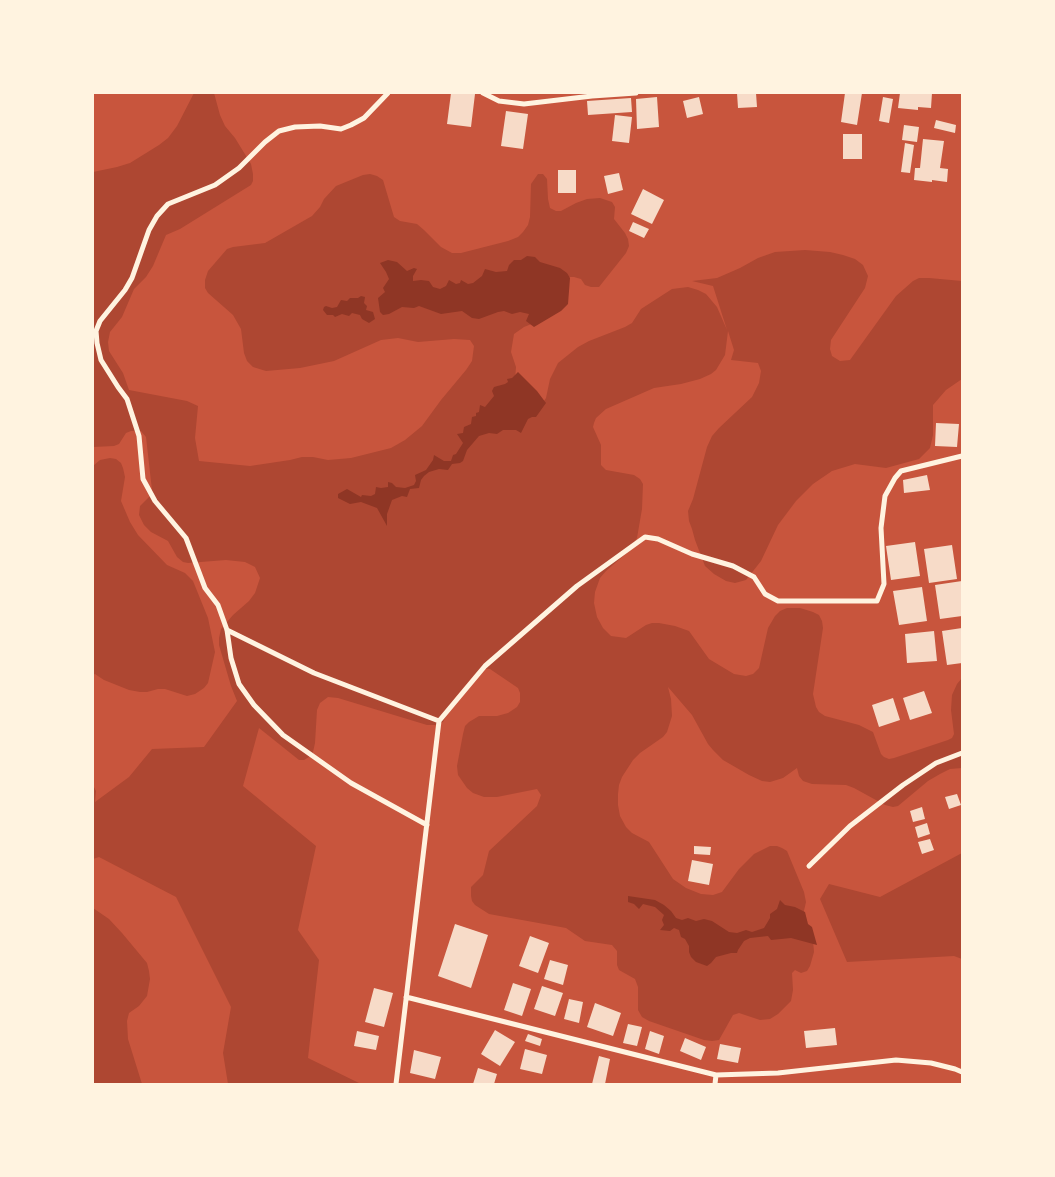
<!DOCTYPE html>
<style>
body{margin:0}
#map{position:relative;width:1055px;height:1177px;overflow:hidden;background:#c8553d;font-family:Roboto,sans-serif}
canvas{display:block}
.frame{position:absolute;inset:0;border:94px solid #fff3e0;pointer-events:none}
</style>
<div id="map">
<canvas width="1055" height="1177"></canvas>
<div class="frame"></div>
</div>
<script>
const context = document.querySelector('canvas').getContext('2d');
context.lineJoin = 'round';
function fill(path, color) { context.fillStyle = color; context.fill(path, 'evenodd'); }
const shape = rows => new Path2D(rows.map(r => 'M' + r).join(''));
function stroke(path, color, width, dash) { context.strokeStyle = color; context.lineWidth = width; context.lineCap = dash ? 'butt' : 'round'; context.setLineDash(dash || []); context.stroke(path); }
fill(shape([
 [194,93,214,93,220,115,225,126,235,138,251,164,253,174,253,181,251,185,180,229,166,235,153,266,146,277,134,289,122,317,110,332,108,342,109,351,123,373,129,390,187,401,198,406,195,438,199,461,250,466,290,460,302,457,313,457,328,460,351,458,391,448,405,440,422,426,441,400,466,370,472,361,474,346,470,340,454,339,418,342,398,338,381,340,334,361,300,368,266,371,253,367,247,361,244,353,241,329,233,315,208,293,205,288,205,280,208,271,227,249,233,247,265,243,312,216,320,207,324,199,336,186,363,175,370,174,377,176,383,180,394,217,400,221,417,224,424,230,441,247,452,253,461,253,508,241,518,237,523,232,528,225,530,217,531,184,538,174,543,174,547,179,548,199,550,208,556,211,561,211,576,203,587,199,600,198,612,202,615,207,614,219,625,233,628,239,629,246,626,253,599,287,591,287,585,285,581,279,574,277,565,277,476,286,385,301,531,309,534,323,524,327,514,334,511,352,516,367,515,381,537,411,546,398,550,379,558,363,578,347,589,341,625,327,632,323,641,309,672,289,688,287,698,290,706,294,717,307,727,330,713,286,692,281,717,278,740,268,758,258,775,252,805,250,830,252,843,255,855,259,863,265,868,276,865,288,831,340,830,349,832,356,840,361,850,360,896,296,913,281,919,278,929,278,962,281,962,379,946,390,933,405,933,435,930,448,919,459,886,468,855,464,832,471,813,484,796,501,778,525,761,561,746,580,735,583,726,581,714,574,705,566,695,540,692,529,689,521,688,511,693,499,707,447,712,436,719,428,752,397,759,383,761,371,758,363,731,360,734,350,728,331,725,355,716,370,711,374,700,379,681,384,654,388,606,409,596,418,594,423,593,427,601,445,601,465,606,470,634,475,640,479,643,484,642,509,637,538,629,551,606,571,600,578,595,592,594,603,597,617,603,628,611,636,626,638,646,625,652,623,659,623,675,626,689,631,709,659,734,674,746,676,753,674,759,668,768,628,775,616,780,611,787,608,800,608,813,612,819,615,822,621,823,628,813,694,816,707,819,712,825,716,859,725,873,732,881,754,884,757,889,759,894,758,948,740,952,738,954,734,951,710,952,695,957,684,962,678,962,768,950,769,940,774,928,781,898,806,893,807,885,805,854,788,846,785,812,784,803,781,799,776,797,768,783,778,770,782,762,781,749,775,723,760,713,750,708,744,692,715,668,687,671,699,672,716,667,732,663,737,640,753,633,760,622,777,619,785,618,794,618,805,620,816,626,827,632,833,649,842,673,879,686,888,701,894,713,895,722,892,739,869,754,854,770,846,777,846,782,848,787,851,804,892,806,902,803,915,750,934,734,936,669,923,736,941,769,929,813,940,814,952,810,966,807,971,801,973,795,970,792,973,793,990,791,1001,778,1014,770,1019,760,1020,739,1013,733,1015,719,1040,712,1041,704,1040,649,1021,642,1017,638,1010,638,987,635,979,619,970,617,965,617,951,612,945,585,941,566,928,489,914,475,905,472,901,471,896,471,887,483,875,489,851,537,806,541,795,537,789,497,797,484,797,473,793,467,788,458,775,457,766,463,734,465,726,469,722,479,716,497,716,508,713,517,707,520,702,520,693,518,688,490,669,482,668,474,675,455,698,443,722,435,725,427,725,338,698,328,697,320,703,317,710,315,743,313,752,309,757,304,760,299,760,259,728,243,786,316,846,298,930,319,960,308,1058,361,1084,228,1084,223,1053,231,1007,176,897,99,857,93,859,93,785,96,791,95,802,129,777,152,749,204,747,237,701,231,686,219,645,219,638,221,629,233,615,249,601,255,593,260,578,255,567,245,562,226,560,188,563,183,562,177,557,168,541,151,532,144,525,139,515,140,506,150,496,152,490,146,437,141,431,131,431,126,433,119,444,114,446,93,447,93,172,117,167,130,163,159,145,168,138,177,126],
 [110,458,116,459,121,463,123,468,125,477,121,501,130,522,138,535,167,565,185,573,193,581,208,618,215,652,208,683,204,688,195,694,187,696,165,689,158,689,147,692,140,692,129,690,104,680,95,674,93,675,93,466,100,460],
 [962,853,962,959,954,956,847,962,820,899,829,884,880,897],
 [93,908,109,919,122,933,147,963,149,971,150,979,147,996,139,1006,129,1013,127,1021,128,1039,142,1084,93,1084]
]), '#ae4732');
fill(shape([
 [527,256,535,257,540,262,560,268,567,273,570,278,568,304,561,311,534,327,526,321,529,314,520,312,512,314,504,311,498,312,479,319,472,318,462,311,441,314,419,306,414,308,402,307,389,314,383,315,380,312,378,298,385,292,383,288,389,279,386,272,380,263,388,260,397,262,407,271,414,268,417,269,413,276,413,281,421,280,429,281,433,287,440,289,446,286,449,280,456,284,460,283,461,280,468,284,473,283,482,276,485,269,496,272,507,271,509,265,514,260,521,260],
 [361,296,365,297,364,303,367,306,366,310,373,312,375,319,369,323,362,319,360,315,352,313,349,316,342,314,335,317,333,315,327,315,323,310,324,307,326,306,332,308,337,307,341,300,347,301,350,298,358,298],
 [518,372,537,391,546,403,536,417,532,417,528,419,521,433,516,430,503,430,497,434,489,433,479,436,467,450,463,461,460,463,452,464,448,470,439,469,429,472,424,476,421,480,419,488,410,489,407,497,402,496,392,500,387,514,387,526,377,508,361,502,350,504,338,498,338,494,347,489,361,497,362,495,371,496,375,494,376,487,381,488,388,487,388,482,392,483,396,487,405,488,414,485,416,481,415,475,426,470,433,460,434,455,444,461,451,461,453,455,456,454,463,443,457,434,463,433,464,427,471,424,472,417,476,416,476,413,479,412,480,405,485,407,494,396,492,391,494,387,505,384,508,382,507,379,512,378],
 [628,896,655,900,664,905,671,911,676,918,682,920,688,918,696,921,704,919,712,921,729,932,737,933,746,930,752,932,764,928,770,918,770,914,777,909,780,900,785,905,795,907,805,912,808,924,812,927,817,945,791,938,771,940,768,936,750,938,744,941,738,950,737,953,731,953,716,957,711,963,707,966,696,962,691,957,689,952,689,946,685,939,681,937,679,930,674,928,670,931,660,930,664,925,662,920,664,915,655,907,643,904,639,909,634,904,628,902]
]), '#8f3625');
fill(shape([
 [451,93,475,94,471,127,447,124],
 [737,93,756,93,757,107,738,108],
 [845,93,862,93,857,125,841,122],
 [900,93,932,93,931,108,918,107,918,110,898,108],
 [657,97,659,127,637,129,636,99],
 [699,97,703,114,687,118,683,101],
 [883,97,893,99,889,123,879,121],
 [631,98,632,112,588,115,587,101],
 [506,111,528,114,523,149,501,146],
 [615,115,632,117,629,143,612,141],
 [936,120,956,125,955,133,934,128],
 [904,125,919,127,917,142,902,140],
 [843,134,862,134,862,159,843,159],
 [923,139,944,141,940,168,948,169,947,182,932,180,932,182,914,180,915,168,920,168],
 [905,143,914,145,910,173,901,172],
 [558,170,576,170,576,193,558,193],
 [619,173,623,190,608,194,604,176],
 [643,189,664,200,652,224,631,214],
 [633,222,649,229,644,238,629,231],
 [936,423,959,424,957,447,935,446],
 [927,475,930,490,904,493,903,480],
 [915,542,920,576,891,580,886,546],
 [952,545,957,579,929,583,924,549],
 [962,581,962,616,940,619,935,585],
 [922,587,927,621,899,625,893,591],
 [962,628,962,663,947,665,942,631],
 [934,631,937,661,907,663,905,634],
 [924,691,932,713,910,720,903,698],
 [893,698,900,720,879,727,872,705],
 [957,794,961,805,949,809,945,797],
 [922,807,925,819,913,822,910,811],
 [927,823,930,834,918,838,915,827],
 [930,839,934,850,922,854,918,842],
 [694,846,711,847,710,855,694,854],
 [692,860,713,864,709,885,688,881],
 [455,924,488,935,471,988,438,976],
 [530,936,549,943,538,973,519,966],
 [550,960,568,965,563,985,544,979],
 [513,983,531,989,522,1016,504,1010],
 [542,986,563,993,555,1016,534,1009],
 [374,988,393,993,384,1027,365,1022],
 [569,999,583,1002,579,1023,564,1019],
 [595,1003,621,1013,613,1036,587,1027],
 [628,1024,642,1027,637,1046,623,1043],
 [835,1028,837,1045,806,1048,804,1031],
 [495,1030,515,1042,500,1066,481,1054],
 [357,1031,379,1036,376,1050,354,1046],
 [650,1031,664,1036,659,1054,645,1049],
 [528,1034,542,1039,540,1046,525,1041],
 [685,1038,706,1047,701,1060,680,1051],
 [720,1044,741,1048,738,1063,717,1059],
 [525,1049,547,1055,542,1074,520,1069],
 [414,1050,441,1057,435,1079,410,1073],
 [599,1056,610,1059,605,1084,592,1084],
 [478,1068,497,1074,494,1084,473,1084]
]), '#f7dbc8');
stroke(shape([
 [388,93,364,118,351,125,341,129,320,126,295,127,279,131,265,142,239,168,215,185,168,204,157,216,149,230,132,278,125,290,100,321,96,331,97,343,101,360,118,387,127,399,139,436,143,479,155,501,186,538,205,588,218,605,227,630,231,658,239,684,254,705,283,735,351,783,427,825],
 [483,93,499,101,524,104,592,96,636,93],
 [227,630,314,673,439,721],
 [809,866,850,826,903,785,936,763,962,753],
 [406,997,716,1075,778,1073,896,1060,931,1063,955,1069,962,1072],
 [396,1084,439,721,485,666,577,586,645,537,658,539,692,554,733,566,754,577,765,594,778,601,877,601,884,584,881,528,885,496,895,478,901,471,962,456],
 [715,1084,716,1075]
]), '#fff3e0', 5);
</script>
